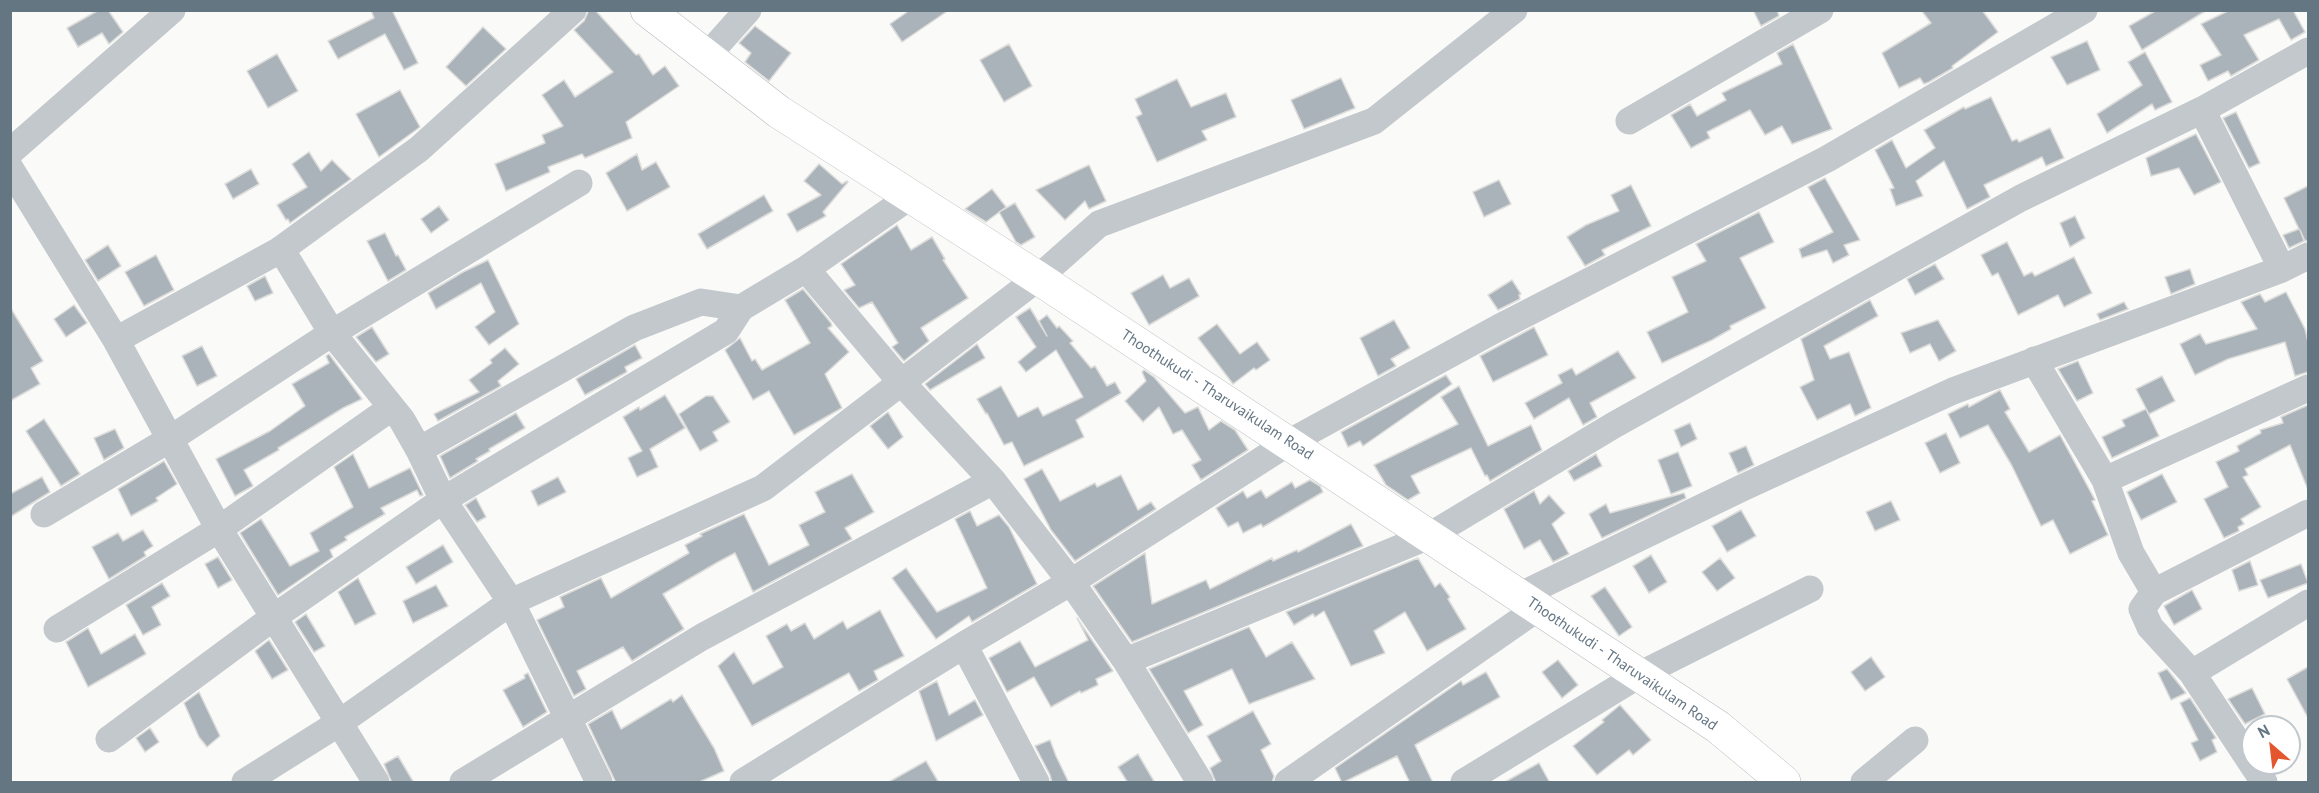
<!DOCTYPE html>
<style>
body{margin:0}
#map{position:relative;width:2319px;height:793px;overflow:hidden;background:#fafaf8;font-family:"PT Sans",sans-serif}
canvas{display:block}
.frame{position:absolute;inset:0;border:12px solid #657683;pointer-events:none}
.north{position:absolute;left:2241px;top:715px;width:60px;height:60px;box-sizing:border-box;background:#fff;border:2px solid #c1c8cd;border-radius:50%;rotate:332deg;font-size:16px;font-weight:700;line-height:24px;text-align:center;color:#657683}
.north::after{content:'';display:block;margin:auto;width:21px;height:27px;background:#e4572e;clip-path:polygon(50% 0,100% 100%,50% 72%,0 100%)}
</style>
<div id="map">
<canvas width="2319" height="793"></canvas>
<div class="frame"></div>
<div class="north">N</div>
</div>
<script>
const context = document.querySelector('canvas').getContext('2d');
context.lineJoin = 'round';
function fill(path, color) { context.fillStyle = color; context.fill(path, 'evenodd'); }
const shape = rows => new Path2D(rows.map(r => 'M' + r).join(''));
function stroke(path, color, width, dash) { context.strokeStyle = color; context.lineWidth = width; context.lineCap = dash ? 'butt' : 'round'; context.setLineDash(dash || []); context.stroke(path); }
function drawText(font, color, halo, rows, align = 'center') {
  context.font = font + ' "PT Sans",sans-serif'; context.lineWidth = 6; context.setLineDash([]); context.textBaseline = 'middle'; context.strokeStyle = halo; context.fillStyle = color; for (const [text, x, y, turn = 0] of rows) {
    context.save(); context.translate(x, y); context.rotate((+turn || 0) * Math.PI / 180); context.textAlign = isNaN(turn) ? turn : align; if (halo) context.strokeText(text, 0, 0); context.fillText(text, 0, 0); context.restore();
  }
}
const building = shape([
 [99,10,108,10,123,32,109,44,102,33,78,47,67,28,99,10],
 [371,10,392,10,418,63,404,70,385,34,338,59,328,41,374,18,371,10],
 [589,10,595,10,636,55,639,54,653,75,665,66,679,86,626,122,632,138,585,158,582,154,548,167,550,172,506,191,495,164,545,143,542,135,563,126,542,95,564,80,575,97,613,72,574,30,584,21,589,10],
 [910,10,949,10,902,42,890,24,910,10],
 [1753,10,1777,10,1779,16,1761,26,1753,10],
 [1921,10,1982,10,1998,32,1952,66,1953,68,1929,82,1924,84,1920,78,1899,88,1882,53,1931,23,1921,10],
 [2157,10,2207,10,2142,50,2129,26,2157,10],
 [2230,10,2297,10,2294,12,2305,32,2291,40,2279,19,2244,35,2259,60,2231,76,2228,71,2208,81,2200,65,2221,55,2201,24,2230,10],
 [755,26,791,53,769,81,745,62,751,53,739,43,755,26],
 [483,27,506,49,466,86,446,67,483,27],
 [2087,41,2100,70,2067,85,2051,57,2087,41],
 [1009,44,1032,86,1004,102,980,60,1009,44],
 [1793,44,1832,129,1792,144,1782,126,1765,135,1750,110,1707,132,1710,138,1691,148,1671,115,1690,104,1697,116,1726,100,1722,93,1782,64,1777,53,1793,44],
 [2145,52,2172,102,2155,110,2152,104,2107,133,2097,114,2142,85,2128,62,2145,52],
 [277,54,298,91,268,108,247,71,277,54],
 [1341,78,1355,108,1304,129,1291,100,1341,78],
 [1177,79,1191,107,1226,93,1236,117,1202,131,1207,140,1157,162,1136,117,1142,114,1135,99,1177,79],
 [400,90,420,127,379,157,356,114,400,90],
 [1991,97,2012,141,2017,139,2019,142,2050,128,2064,158,2046,166,2042,157,1984,185,1990,197,1967,209,1944,161,1916,181,1923,196,1896,206,1890,189,1894,188,1875,150,1892,140,1906,168,1935,148,1924,130,1964,107,1965,109,1991,97],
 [2236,112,2260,163,2249,168,2223,118,2236,112],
 [2196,134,2221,182,2194,195,2179,168,2151,176,2146,158,2196,134],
 [309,152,321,171,332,160,351,179,290,223,288,219,286,220,277,205,307,187,292,164,309,152],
 [637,154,642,170,656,162,670,187,627,211,606,173,637,154],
 [819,164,842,184,847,181,848,182,823,212,826,216,797,232,787,214,821,195,804,181,819,164],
 [1089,165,1106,201,1089,209,1085,201,1065,220,1036,190,1089,165],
 [251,169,259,184,233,199,225,184,251,169],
 [1825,178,1860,240,1844,245,1849,255,1833,263,1827,250,1802,258,1799,249,1833,232,1808,187,1825,178],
 [1499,180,1511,204,1484,217,1473,192,1499,180],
 [1631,185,1651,226,1602,250,1605,255,1585,266,1567,237,1586,225,1619,211,1611,195,1631,185],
 [2308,186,2308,240,2305,241,2300,230,2304,241,2289,248,2283,235,2299,229,2284,198,2308,186],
 [992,189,1006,207,986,222,965,209,992,189],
 [764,195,773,211,707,249,698,234,764,195],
 [1015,203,1035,237,1021,245,1016,242,999,212,1015,203],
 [439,206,449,220,431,233,421,219,439,206],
 [1759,212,1774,242,1740,258,1766,308,1730,326,1731,329,1712,340,1662,363,1647,332,1688,312,1672,277,1706,261,1696,244,1759,212],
 [2075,216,2085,238,2070,247,2060,223,2075,216],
 [897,225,911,250,932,237,945,259,943,260,968,298,921,328,929,341,904,361,892,347,898,343,872,302,859,308,844,290,855,285,841,264,897,225],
 [385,233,396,256,398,255,406,270,388,281,367,241,385,233],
 [2007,242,2024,276,2032,272,2035,276,2074,257,2092,293,2064,307,2058,295,2018,315,1998,273,1992,276,1981,255,2007,242],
 [108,245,121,266,98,281,85,260,108,245],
 [156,255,174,290,144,306,125,272,156,255],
 [488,260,519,324,489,345,475,327,495,312,481,283,436,309,428,293,463,272,488,260],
 [1935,264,1944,279,1915,295,1907,279,1935,264],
 [2190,269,2195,284,2171,294,2165,277,2190,269],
 [1163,275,1170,288,1189,278,1199,296,1149,325,1131,293,1163,275],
 [265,276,273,293,255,301,247,286,265,276],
 [1512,280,1521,294,1519,295,1520,299,1498,310,1488,295,1512,280],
 [803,289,831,323,832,326,828,328,849,352,825,374,842,408,794,435,769,391,753,400,725,350,740,338,752,361,755,359,762,370,810,343,785,300,803,289],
 [2286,292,2305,329,2308,342,2308,372,2295,376,2285,342,2228,359,2195,375,2180,344,2200,334,2206,344,2257,329,2241,302,2260,294,2265,302,2286,292],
 [1870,300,1878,316,1824,346,1830,359,1849,352,1871,408,1855,416,1850,404,1817,420,1800,387,1814,380,1801,339,1870,300],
 [2124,302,2128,309,2100,320,2097,314,2124,302],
 [74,305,87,323,66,337,54,319,74,305],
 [10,307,43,361,31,368,40,384,10,401,10,307],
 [1030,308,1047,336,1039,321,1047,315,1057,328,1059,326,1073,341,1070,343,1091,368,1095,366,1107,386,1115,382,1121,393,1076,420,1084,437,1024,466,1012,442,1004,445,987,413,986,414,977,399,1001,386,1018,417,1038,407,1043,416,1083,397,1056,350,1026,372,1018,362,1036,347,1016,317,1030,308],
 [1394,320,1410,348,1391,359,1396,366,1378,376,1360,338,1394,320],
 [1938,320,1956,351,1939,361,1930,344,1910,353,1901,333,1938,320],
 [1217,324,1240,354,1257,342,1270,360,1256,370,1254,368,1233,384,1198,338,1217,324],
 [372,327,389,354,376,362,356,337,372,327],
 [1534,327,1548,355,1493,382,1480,356,1534,327],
 [977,344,985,358,930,390,925,384,977,344],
 [635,345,642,358,625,367,627,372,585,395,576,379,635,345],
 [202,346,217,376,197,386,182,356,202,346],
 [505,348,519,364,498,381,501,386,438,421,434,414,479,392,469,380,492,363,490,360,505,348],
 [1618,351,1636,378,1590,403,1597,417,1583,425,1569,398,1534,419,1525,403,1562,383,1558,375,1572,368,1576,375,1618,351],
 [329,354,362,399,343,408,278,448,279,450,244,470,253,486,235,496,216,459,270,431,305,406,292,384,329,363,326,356,329,354],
 [2078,361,2093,393,2077,401,2058,369,2078,361],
 [1144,370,1154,377,1185,413,1198,407,1209,430,1221,421,1235,430,1248,450,1201,480,1192,465,1201,460,1182,430,1173,434,1159,407,1143,422,1125,401,1146,381,1142,372,1144,370],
 [1446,375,1452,384,1363,446,1360,441,1348,447,1341,432,1446,375],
 [2162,376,2175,401,2149,414,2136,389,2162,376],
 [1459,386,1488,446,1531,425,1542,450,1490,481,1487,475,1485,476,1471,448,1411,476,1420,493,1408,500,1386,485,1374,465,1458,424,1441,397,1459,386],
 [2000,390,2010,409,2005,412,2029,452,2060,435,2095,500,2092,501,2108,535,2070,554,2053,520,2041,526,2012,466,1988,425,1960,438,1948,414,1968,404,1969,407,2000,390],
 [665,395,685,428,650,449,658,467,637,477,628,458,642,451,623,417,639,407,640,410,665,395],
 [706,396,713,396,730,422,713,432,718,441,700,451,679,414,706,396],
 [2308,405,2308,490,2290,445,2245,469,2248,475,2243,477,2261,507,2241,519,2244,524,2238,527,2239,531,2224,538,2204,499,2228,487,2216,462,2239,451,2237,446,2261,433,2260,430,2283,423,2281,417,2308,405],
 [2146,409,2159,436,2112,458,2102,437,2125,426,2122,420,2146,409],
 [888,412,903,437,888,449,870,426,888,412],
 [516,413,525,428,489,449,490,451,476,459,478,461,450,478,440,456,516,413],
 [44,419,80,474,61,486,26,431,44,419],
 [1690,423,1697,439,1681,447,1674,430,1690,423],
 [115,429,124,448,104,460,94,438,115,429],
 [1946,433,1960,463,1940,473,1925,443,1946,433],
 [1746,446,1754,465,1738,473,1729,453,1746,446],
 [1678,452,1692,486,1671,494,1658,460,1678,452],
 [353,454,369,488,410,468,423,495,420,496,417,490,381,508,385,514,345,537,347,540,330,550,333,557,278,595,240,533,261,519,290,566,319,551,310,533,353,507,334,467,353,454],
 [1596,454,1602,466,1574,481,1568,471,1596,454],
 [164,461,177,484,156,498,158,501,131,516,118,489,164,461],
 [1042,469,1060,501,1095,483,1097,487,1121,475,1138,510,1151,502,1156,509,1075,561,1051,530,1024,479,1042,469],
 [852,474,874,512,845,528,852,539,753,592,735,553,718,562,663,594,684,629,632,661,623,647,577,671,586,689,574,696,537,620,564,607,560,597,601,578,611,598,689,553,685,545,702,536,700,534,744,514,769,565,809,545,799,525,825,512,815,492,852,474],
 [2162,474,2177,502,2141,520,2127,492,2162,474],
 [42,477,50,492,10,517,10,494,42,477],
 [558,477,566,492,538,506,531,491,558,477],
 [1310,480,1320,486,1323,492,1263,527,1261,524,1243,533,1238,522,1228,527,1216,508,1243,491,1247,498,1261,490,1266,498,1292,482,1295,488,1310,480],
 [1534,491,1540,504,1549,495,1565,513,1552,524,1569,554,1553,562,1540,540,1524,549,1504,509,1534,491],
 [1684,493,1686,498,1602,538,1589,514,1606,504,1610,513,1684,493],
 [476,498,486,517,477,522,465,505,476,498],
 [1891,501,1900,520,1875,531,1866,512,1891,501],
 [1741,510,1756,536,1727,552,1712,526,1741,510],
 [970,511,977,526,999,515,1009,527,1037,584,972,622,969,616,936,639,892,578,906,568,937,612,987,588,955,519,970,511],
 [1351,524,1363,546,1132,642,1093,586,1145,553,1152,604,1206,580,1210,589,1272,558,1273,561,1297,550,1298,552,1351,524],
 [143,530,153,546,144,552,146,556,109,579,92,547,118,533,123,541,143,530],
 [443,545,453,562,416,584,406,567,443,545],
 [1651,555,1667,582,1649,593,1633,566,1651,555],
 [218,557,232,580,218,588,205,564,218,557],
 [1418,558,1435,587,1440,583,1450,597,1448,599,1466,629,1427,651,1405,612,1374,631,1385,653,1351,666,1324,611,1315,617,1313,614,1294,625,1286,612,1418,558],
 [1720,558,1735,578,1717,591,1702,572,1720,558],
 [2250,561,2258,585,2239,591,2232,570,2250,561],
 [2301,564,2308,583,2268,598,2260,580,2301,564],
 [358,578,376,614,355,625,338,592,358,578],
 [162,583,170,596,152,607,161,625,143,635,126,605,162,583],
 [436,585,448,606,413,623,403,601,436,585],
 [1605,587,1632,627,1619,636,1591,596,1605,587],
 [2192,590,2202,609,2174,625,2164,606,2192,590],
 [880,610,904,656,874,671,878,680,859,691,849,673,752,726,718,666,734,652,753,684,783,667,766,636,787,624,791,631,805,623,814,639,843,621,847,629,880,610],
 [306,614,325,646,314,652,295,622,306,614],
 [1077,618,1113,671,1096,679,1098,685,1081,693,1080,691,1051,707,1034,677,1007,692,989,658,1020,641,1035,667,1088,640,1077,618],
 [1249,627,1266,657,1292,642,1315,679,1249,704,1232,669,1184,691,1203,725,1188,733,1149,669,1249,627],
 [88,628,101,654,135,634,146,654,88,687,66,642,88,628],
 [269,640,288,670,272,679,255,651,269,640],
 [1871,657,1885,677,1865,691,1851,672,1871,657],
 [1558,660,1578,685,1562,698,1542,672,1558,660],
 [2308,667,2308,718,2287,679,2308,667],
 [2167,669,2186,693,2171,700,2158,673,2167,669],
 [1486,672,1500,697,1415,745,1433,783,1410,783,1397,756,1342,783,1335,768,1461,681,1463,685,1486,672],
 [528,673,547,712,523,727,503,690,525,678,524,675,528,673],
 [937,681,949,715,975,700,983,715,936,741,919,691,937,681],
 [2252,688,2265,714,2245,724,2228,699,2252,688],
 [199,692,220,736,207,747,199,737,184,703,199,692],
 [682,695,714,748,724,771,697,783,616,783,588,724,612,710,621,729,671,699,673,702,682,695],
 [2190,698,2216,738,2212,740,2217,752,2200,761,2191,743,2198,740,2180,703,2190,698],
 [1620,705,1651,740,1633,755,1629,750,1597,775,1573,746,1604,722,1602,720,1620,705],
 [1253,711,1271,744,1261,750,1274,776,1272,783,1216,783,1210,768,1221,761,1207,736,1253,711],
 [150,728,159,742,145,752,136,738,150,728],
 [1050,740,1056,756,1069,783,1052,783,1050,775,1035,746,1050,740],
 [1138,754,1155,783,1128,783,1118,767,1138,754],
 [398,756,414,783,392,783,384,764,398,756],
 [926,761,939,783,887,783,926,761],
 [1539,763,1550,783,1503,783,1539,763]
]);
fill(building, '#aab3b9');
stroke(building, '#dcdcda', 1.5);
const major = shape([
 [647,10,779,112,1038,278,1718,727,1784,782]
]);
stroke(major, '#b5babe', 34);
stroke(shape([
 [707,56,748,10],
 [1629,121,1820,10],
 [10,152,172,10],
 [10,168,116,340,219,529,376,782],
 [281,249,332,333,402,420,419,450,443,500,511,602,599,782],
 [806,269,901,382,993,481,1071,582,1126,661,1429,536,1614,425,2021,198,2202,110],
 [2282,269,2202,110,2308,51],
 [741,308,806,269,911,196],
 [116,340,280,250,419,149,573,10],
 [2034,360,2105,480,2131,553,2154,592],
 [2105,480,2308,388],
 [44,514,170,439,332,333,579,183],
 [1519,596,1742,488,1953,391,2282,269,2308,256],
 [57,629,219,529,391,408],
 [964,645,1036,782],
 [1126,661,1200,782],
 [2192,673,2150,627,2142,609,2154,592,2308,513],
 [109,739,274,617,443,500,726,331,741,308,701,302,634,328,419,450],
 [245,782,339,723,511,602,763,488,1038,278,1099,224,1374,121,1514,10],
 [463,782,702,637,993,481],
 [743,782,964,645,1071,582,1288,443,1498,328,1827,159,2084,10],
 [1288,782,1538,608],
 [1464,782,1639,675,1810,589],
 [1864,782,1915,740],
 [2264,782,2192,673,2308,603]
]), '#c3c8cc', 27);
stroke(major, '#fff', 33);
drawText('15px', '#657683', '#fff', [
 ["Thoothukudi - Tharuvaikulam Road",1217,395,33],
 ["Thoothukudi - Tharuvaikulam Road",1622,664,34]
]);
</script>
